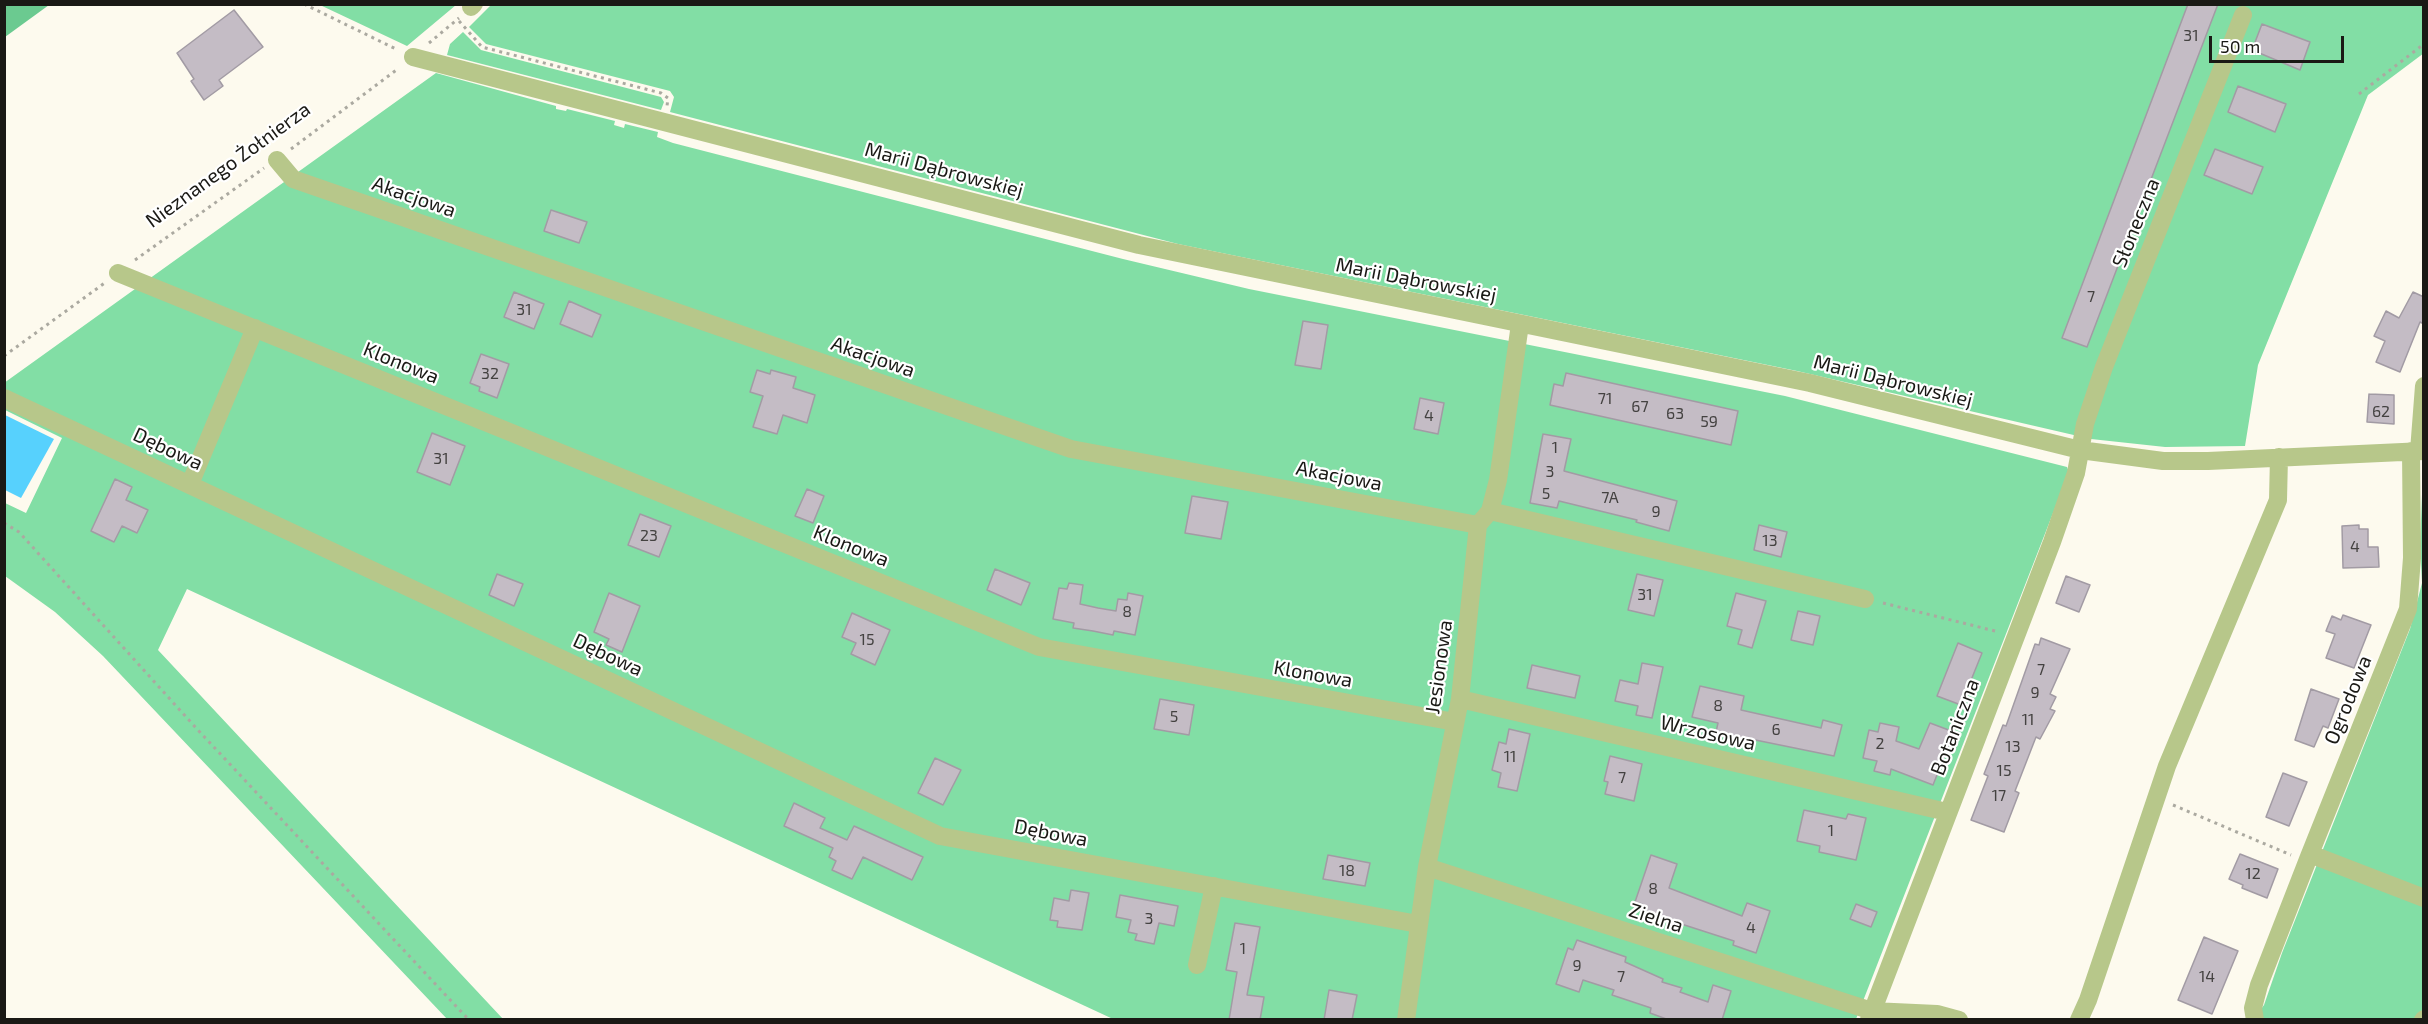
<!DOCTYPE html>
<meta charset="utf-8">
<style>
body{margin:0}
#map{position:relative;width:2428px;height:1024px;overflow:hidden;background:#fdfaee;font-family:"Exo 2",sans-serif}
canvas{display:block}
.frame{position:absolute;inset:0;border:6px solid #1a1915;pointer-events:none}
.scale{position:absolute;left:2209px;top:36px;width:135px;height:27px;box-sizing:border-box;border:3px solid #1a1915;border-top:0;padding-left:8px;font-size:18px;line-height:21px;white-space:nowrap;color:#1a1915;-webkit-text-stroke:4px #fff;paint-order:stroke}
</style>
<div id="map">
<canvas width="2428" height="1024"></canvas>
<div class="frame"></div>
<div class="scale">50 m</div>
</div>
<script>
const context = document.querySelector('canvas').getContext('2d');
context.lineJoin = 'round';
function fill(path, color) { context.fillStyle = color; context.fill(path, 'evenodd'); }
const shape = rows => new Path2D(rows.map(r => 'M' + r).join(''));
function stroke(path, color, width, dash) { context.strokeStyle = color; context.lineWidth = width; context.lineCap = dash ? 'butt' : 'round'; context.setLineDash(dash || []); context.stroke(path); }
function drawText(font, color, halo, rows, align = 'center') {
  context.font = font + ' "Exo 2",sans-serif'; context.lineWidth = 4.5; context.setLineDash([]); context.textBaseline = 'middle'; context.strokeStyle = halo; context.fillStyle = color; for (const [text, x, y, turn = 0] of rows) {
    context.save(); context.translate(x, y); context.rotate((+turn || 0) * Math.PI / 180); context.textAlign = isNaN(turn) ? turn : align; if (halo) context.strokeText(text, 0, 0); context.fillText(text, 0, 0); context.restore();
  }
}
fill(shape([
 [492,4,2423,4,2424,53,2368,95,2258,365,2245,446,2165,447,2091,439,1797,371,1178,244,670,112,674,97,670,91,486,44,469,27],
 [320,5,456,5,407,46],
 [463,32,481,50,661,97,664,102,661,110,447,55,450,44],
 [436,73,556,106,556,109,566,111,567,109,615,121,614,125,624,128,625,124,658,132,657,137,673,143,1123,259,1249,289,1785,396,2067,467,2069,472,1856,1019,1113,1019,187,589,158,650,503,1019,448,1020,103,656,55,612,5,576,5,503,26,513,62,438,5,410,4,383],
 [2423,469,2423,1019,2253,1020,2264,1005,2282,953,2410,629,2422,583,2420,546]
]), '#82dea5');
fill(shape([
 [5,4,49,4,49,5,5,37]
]), '#6bca90');
fill(shape([
 [5,415,54,439,21,498,5,490]
]), '#57d1fd');
const building = shape([
 [2188,4,2218,4,2087,347,2062,338,2188,4],
 [234,10,263,47,219,80,223,86,204,100,191,81,194,79,177,53,234,10],
 [2262,24,2310,42,2300,70,2252,50,2262,24],
 [2238,86,2286,104,2275,132,2228,112,2238,86],
 [2215,149,2263,167,2252,194,2204,175,2215,149],
 [551,210,587,222,579,243,544,231,551,210],
 [514,292,544,304,534,329,504,317,514,292],
 [2413,292,2424,297,2424,324,2420,322,2400,372,2376,362,2385,341,2374,336,2386,311,2399,318,2413,292],
 [569,301,601,315,592,337,560,324,569,301],
 [1303,321,1328,325,1321,369,1295,365,1303,321],
 [481,354,509,364,497,398,479,391,480,387,470,383,481,354],
 [757,370,770,374,771,370,796,377,793,388,815,395,807,423,783,415,777,434,753,427,763,396,750,392,757,370],
 [1566,373,1738,411,1731,445,1550,405,1554,384,1563,386,1566,373],
 [2369,394,2394,395,2394,424,2367,422,2369,394],
 [1420,398,1444,403,1438,434,1414,429,1420,398],
 [432,433,465,446,450,485,417,472,432,433],
 [1543,434,1571,439,1564,471,1677,501,1669,531,1636,522,1637,520,1559,501,1557,508,1530,503,1543,434],
 [115,479,132,487,126,500,148,510,137,533,122,526,114,542,91,531,115,479],
 [807,489,824,496,813,523,795,516,807,489],
 [1192,496,1228,502,1221,539,1185,533,1192,496],
 [640,514,671,526,659,557,628,545,640,514],
 [1759,525,1787,532,1781,557,1754,550,1759,525],
 [2359,525,2359,529,2368,529,2368,547,2378,547,2379,567,2343,568,2342,526,2359,525],
 [995,569,1030,583,1021,605,987,590,995,569],
 [497,574,523,584,514,606,489,595,497,574],
 [1637,574,1663,580,1654,616,1628,610,1637,574],
 [2066,576,2090,585,2079,612,2056,603,2066,576],
 [1069,583,1083,585,1080,604,1098,608,1116,611,1118,599,1127,600,1128,593,1143,596,1135,635,1114,631,1113,635,1093,631,1073,628,1074,623,1053,619,1059,588,1067,589,1069,583],
 [609,593,640,606,622,652,606,645,609,639,594,632,609,593],
 [1736,593,1766,601,1752,648,1738,644,1742,630,1727,626,1736,593],
 [1798,611,1820,616,1813,645,1791,640,1798,611],
 [852,613,890,630,875,665,851,654,856,643,842,637,852,613],
 [2343,615,2371,625,2354,668,2326,658,2335,634,2326,631,2332,616,2341,620,2343,615],
 [2041,638,2070,649,2050,694,2056,697,2050,709,2055,711,2040,739,2036,737,2015,791,2019,793,2004,832,1971,820,1988,776,1984,774,1993,751,2003,725,2006,726,2035,644,2039,645,2041,638],
 [1958,643,1982,653,1961,705,1937,696,1958,643],
 [1642,663,1663,667,1652,718,1636,715,1638,706,1615,701,1620,680,1638,684,1642,663],
 [1532,665,1580,676,1575,698,1527,688,1532,665],
 [1700,686,1744,696,1741,710,1821,728,1823,720,1842,725,1834,756,1716,732,1718,723,1692,717,1700,686],
 [2311,689,2339,699,2328,728,2323,726,2314,747,2295,740,2311,689],
 [1160,699,1194,705,1189,735,1154,729,1160,699],
 [1880,723,1899,727,1896,741,1919,749,1930,723,1954,732,1933,785,1891,769,1890,775,1874,771,1877,761,1863,758,1869,730,1878,732,1880,723],
 [1509,729,1530,734,1517,791,1498,787,1501,773,1492,770,1499,742,1506,744,1509,729],
 [1610,756,1642,764,1634,801,1605,794,1608,782,1604,781,1610,756],
 [935,758,961,770,943,805,918,793,935,758],
 [2283,773,2307,782,2289,826,2266,817,2283,773],
 [794,803,825,818,820,828,847,840,854,826,923,857,912,880,863,857,852,879,832,870,836,861,829,857,833,848,784,826,794,803],
 [1804,810,1846,819,1848,814,1866,818,1856,860,1819,852,1820,846,1797,841,1804,810],
 [2240,854,2278,869,2267,898,2242,888,2243,885,2229,879,2240,854],
 [1328,855,1370,863,1365,886,1323,879,1328,855],
 [1651,855,1677,864,1669,888,1742,916,1747,903,1770,911,1756,953,1733,945,1734,941,1641,911,1642,904,1635,902,1651,855],
 [1071,890,1089,893,1082,930,1057,927,1058,921,1050,920,1054,898,1069,901,1071,890],
 [1120,895,1178,906,1174,926,1159,923,1154,944,1135,940,1137,934,1128,932,1131,920,1116,917,1120,895],
 [1856,904,1877,912,1871,927,1850,919,1856,904],
 [1235,923,1260,927,1247,995,1264,997,1260,1020,1229,1020,1237,972,1226,970,1235,923],
 [2204,937,2238,951,2212,1014,2178,1000,2204,937],
 [1577,940,1626,957,1625,962,1663,979,1662,982,1682,988,1680,992,1708,1002,1713,985,1731,991,1722,1020,1669,1020,1650,1013,1651,1008,1612,995,1614,990,1583,980,1579,992,1556,984,1568,948,1573,950,1577,940],
 [1329,990,1357,995,1352,1020,1324,1020,1329,990]
]);
fill(building, '#c4bcc5');
stroke(building, '#a29ba4', 1.5);
stroke(shape([
 [304,4,398,50],
 [459,21,482,47,661,93,668,98,667,106],
 [429,43,459,18],
 [2359,94,2424,44],
 [291,149,399,68],
 [135,260,264,168],
 [4,356,106,282],
 [4,523,19,532,197,729,469,1020],
 [1883,603,1999,632],
 [2173,805,2291,855]
]), '#aba9a0', 3, [3, 4.5]);
stroke(shape([
 [471,7,474,4],
 [413,57,1139,245,1810,383,2080,450,2163,461,2208,461,2424,451],
 [277,160,293,179,1071,449,1478,525],
 [118,273,1039,647,1455,722],
 [4,398,940,836,1418,924],
 [2419,451,2424,386],
 [190,484,255,328],
 [1490,511,1865,599],
 [1460,699,1947,812],
 [2310,854,2408,609,2412,558,2411,451],
 [1427,867,1872,1011,1937,1014,1959,1020],
 [1197,965,1214,886],
 [1406,1020,1427,867,1460,699,1478,525,1490,511,1498,480,1520,324],
 [1869,1020,2052,542,2076,473,2085,424,2104,367,2243,15],
 [2079,1020,2088,1000,2167,766,2278,500,2279,457],
 [2255,1020,2253,1008,2259,985,2310,854,2424,898],
 [2423,1020,2424,1019]
]), '#b7c78a', 18);
drawText('16px', '#444241', null, [
 ["31",2191,36],
 ["7",2091,297],
 ["31",524,310],
 ["32",490,374],
 ["71",1605,399],
 ["67",1640,407],
 ["62",2381,412],
 ["63",1675,414],
 ["4",1429,416],
 ["59",1709,422],
 ["1",1555,448],
 ["31",441,459],
 ["3",1550,472],
 ["5",1546,494],
 ["7A",1610,498],
 ["9",1656,512],
 ["23",649,536],
 ["13",1770,541],
 ["4",2355,547],
 ["31",1645,595],
 ["8",1127,612],
 ["15",867,640],
 ["7",2041,670],
 ["9",2035,693],
 ["8",1718,706],
 ["5",1174,717],
 ["11",2028,720],
 ["6",1776,730],
 ["2",1880,744],
 ["13",2013,747],
 ["11",1510,757],
 ["15",2004,771],
 ["7",1622,778],
 ["17",1999,796],
 ["1",1831,831],
 ["18",1347,871],
 ["12",2253,874],
 ["8",1653,889],
 ["3",1149,919],
 ["4",1751,928],
 ["1",1243,949],
 ["9",1577,966],
 ["7",1621,977],
 ["14",2207,977]
]);
drawText('20px', '#1a1915', '#fff', [
 ["Nieznanego Żołnierza",228,165,-36],
 ["Marii Dąbrowskiej",944,170,15],
 ["Akacjowa",414,197,19],
 ["Słoneczna",2136,223,-68],
 ["Marii Dąbrowskiej",1416,280,11],
 ["Akacjowa",873,357,19],
 ["Klonowa",401,363,22],
 ["Marii Dąbrowskiej",1893,381,14],
 ["Dębowa",168,449,25],
 ["Akacjowa",1339,476,11],
 ["Klonowa",851,546,22],
 ["Dębowa",608,655,25],
 ["Jesionowa",1439,667,-82],
 ["Klonowa",1313,674,10],
 ["Ogrodowa",2348,700,-68],
 ["Botaniczna",1955,727,-69],
 ["Wrzosowa",1708,733,13],
 ["Dębowa",1051,833,11],
 ["Zielna",1656,918,18]
]);
</script>
